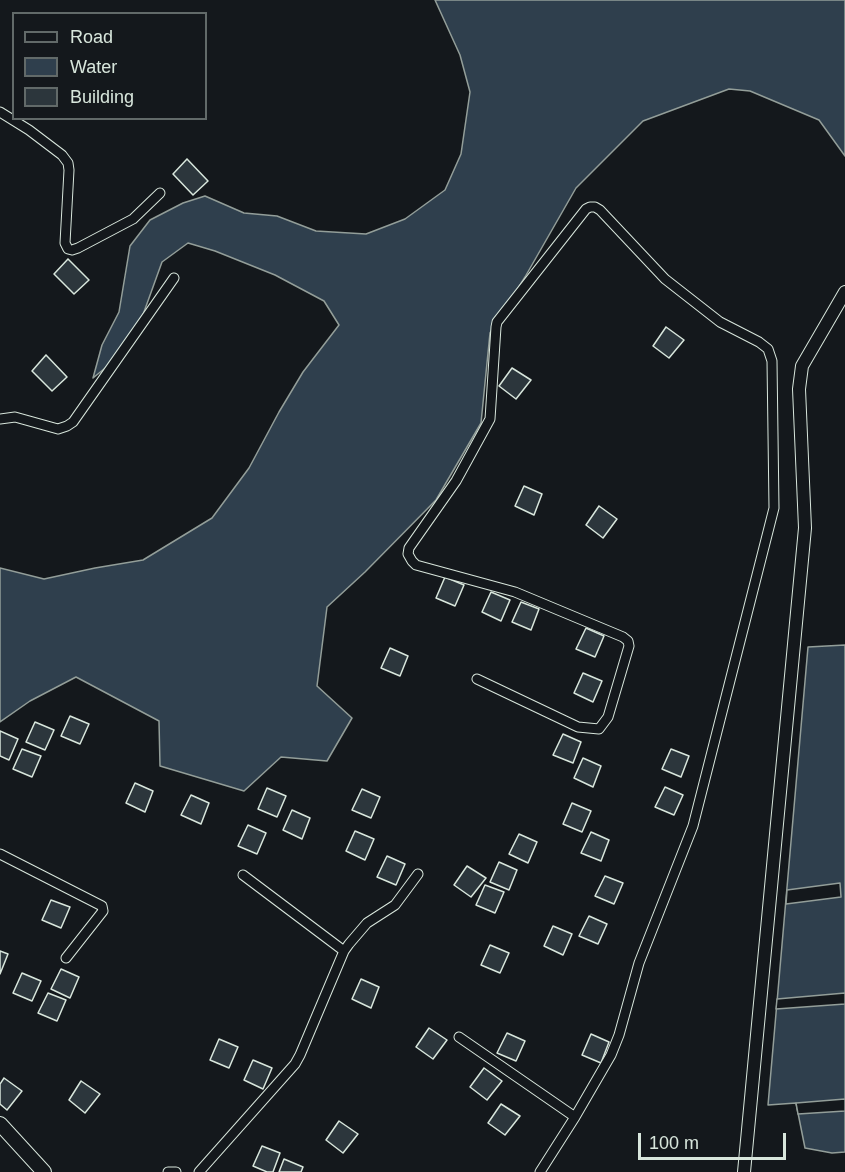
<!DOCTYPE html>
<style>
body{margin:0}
#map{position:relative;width:845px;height:1172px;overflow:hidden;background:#14181c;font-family:Helvetica,sans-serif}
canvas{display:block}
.legend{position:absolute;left:12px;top:12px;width:195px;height:108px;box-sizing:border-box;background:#14181c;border:2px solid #626a69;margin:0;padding:8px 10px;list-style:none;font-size:18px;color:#d8e6dc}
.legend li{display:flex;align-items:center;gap:12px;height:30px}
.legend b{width:30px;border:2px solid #626a69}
.scale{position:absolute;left:638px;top:1133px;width:148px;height:27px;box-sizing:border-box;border:3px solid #d8e6dc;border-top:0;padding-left:8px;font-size:18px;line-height:21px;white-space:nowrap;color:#d8e6dc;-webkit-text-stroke:4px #14181c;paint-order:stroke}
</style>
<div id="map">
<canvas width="845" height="1172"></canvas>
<ul class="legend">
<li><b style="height:8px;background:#14181c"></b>Road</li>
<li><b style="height:16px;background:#2f3f4d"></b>Water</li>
<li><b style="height:16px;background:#2c363c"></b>Building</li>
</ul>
<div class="scale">100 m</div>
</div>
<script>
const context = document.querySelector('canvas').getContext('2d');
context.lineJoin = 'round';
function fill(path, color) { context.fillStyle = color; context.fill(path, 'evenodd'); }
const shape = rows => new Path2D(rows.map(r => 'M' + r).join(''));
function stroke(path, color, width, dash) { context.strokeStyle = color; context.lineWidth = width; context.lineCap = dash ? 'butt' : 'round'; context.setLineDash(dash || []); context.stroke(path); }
const water = shape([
 [435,0,845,0,845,156,819,120,750,91,729,89,643,121,576,188,525,277,490,333,481,423,436,500,365,572,327,607,317,686,352,718,327,761,281,757,244,791,160,766,159,721,76,677,30,701,0,722,0,568,44,579,95,568,143,560,212,518,249,468,279,412,303,372,339,325,324,301,275,275,215,251,188,243,162,262,140,323,115,360,93,378,102,345,119,312,130,246,150,220,183,203,205,196,244,213,277,216,316,231,366,234,405,219,445,190,461,154,470,92,460,55,435,0],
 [845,645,845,1152,832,1153,805,1148,796,1103,768,1105,808,647,845,645]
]);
fill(water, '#2f3f4d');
stroke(water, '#939e99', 1.5);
const pier = shape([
 [840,883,841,897,786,904,787,890,840,883],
 [845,993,845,1004,776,1009,777,999,845,993],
 [845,1099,845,1111,798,1114,796,1103,845,1099]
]);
fill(pier, '#14181c');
stroke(pier, '#939e99', 1.5);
const building = shape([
 [187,159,208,181,193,195,173,174,187,159],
 [68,259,89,280,74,294,54,274,68,259],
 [666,327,684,340,669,358,653,346,666,327],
 [46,355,67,377,52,391,32,371,46,355],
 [512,368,531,380,516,399,499,386,512,368],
 [524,486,542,494,534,515,515,506,524,486],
 [599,506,617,519,603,538,586,525,599,506],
 [445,577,464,585,455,606,436,598,445,577],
 [491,592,510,600,501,621,482,612,491,592],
 [521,602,539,609,531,630,512,622,521,602],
 [586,628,604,636,595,657,576,649,586,628],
 [390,648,408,656,400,676,381,668,390,648],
 [583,673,602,681,593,702,574,693,583,673],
 [70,716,89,724,80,744,61,736,70,716],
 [35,722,54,730,45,750,26,742,35,722],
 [0,731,18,739,9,760,0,756,0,731],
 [563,734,581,742,573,763,553,755,563,734],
 [22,749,41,756,32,777,13,769,22,749],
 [671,749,689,756,681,777,662,769,671,749],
 [583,758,601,766,593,787,574,778,583,758],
 [135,783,153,791,145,812,126,803,135,783],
 [665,787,683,795,674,815,655,807,665,787],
 [267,788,286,796,277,817,258,809,267,788],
 [362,789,380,797,371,818,352,810,362,789],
 [191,795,209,803,201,824,181,815,191,795],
 [572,803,591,811,582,832,563,824,572,803],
 [292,810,310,818,302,839,283,830,292,810],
 [248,825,266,833,257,854,238,846,248,825],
 [355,831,374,839,365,860,346,851,355,831],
 [591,832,609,840,601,861,581,853,591,832],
 [519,834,537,842,528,863,509,854,519,834],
 [387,856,405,864,396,885,377,877,387,856],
 [499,862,517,870,509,890,490,882,499,862],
 [467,866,486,878,471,897,454,885,467,866],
 [605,876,623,883,614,904,595,896,605,876],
 [485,885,504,892,495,913,476,905,485,885],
 [51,900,70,907,61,928,42,920,51,900],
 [589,916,607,924,598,944,579,936,589,916],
 [553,926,572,934,563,955,544,946,553,926],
 [490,945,509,953,500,973,481,965,490,945],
 [0,951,8,954,0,974,0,951],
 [61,969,79,977,70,998,51,989,61,969],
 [22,973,41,981,32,1001,13,993,22,973],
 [361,979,379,987,371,1008,352,999,361,979],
 [48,993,66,1000,57,1021,38,1013,48,993],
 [429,1028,447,1040,433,1059,416,1047,429,1028],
 [507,1033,525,1041,516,1061,497,1053,507,1033],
 [591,1034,609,1042,601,1063,582,1055,591,1034],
 [219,1039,238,1047,229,1068,210,1060,219,1039],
 [253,1060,272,1068,263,1089,244,1080,253,1060],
 [484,1068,502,1081,487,1100,470,1087,484,1068],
 [4,1078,22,1091,7,1110,0,1104,0,1084,4,1078],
 [81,1081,100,1094,85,1113,69,1100,81,1081],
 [501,1104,520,1116,505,1135,488,1123,501,1104],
 [339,1121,358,1134,343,1153,326,1140,339,1121],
 [262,1146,280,1153,273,1172,267,1172,253,1166,262,1146],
 [284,1159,303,1167,301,1172,279,1172,284,1159]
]);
fill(building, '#2c363c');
stroke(building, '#d8e6dc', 1.5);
const street = shape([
 [0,112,29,130,62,155,68,163,69,170,65,243,68,249,72,250,78,248,133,219,160,193],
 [0,419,15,417,58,429,67,426,73,422,174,278],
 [477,679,578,727,599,729,608,717,629,646,628,641,623,637,515,592,416,565,412,561,408,554,409,548,456,481,490,419,496,327,497,322,586,209,590,207,595,207,600,210,665,279,720,322,759,342,768,349,772,361,774,508,693,826,639,963,619,1035,611,1055,575,1117,540,1172],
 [0,854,102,906,103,911,66,958],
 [243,875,344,951],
 [459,1037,575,1117],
 [168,1172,176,1172],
 [199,1172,295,1064,300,1055,344,951,349,944,367,923,395,905,418,874]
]);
const secondary = shape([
 [744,1172,805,528,799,389,802,366,845,292]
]);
const primary = shape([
 [0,1124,44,1172]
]);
stroke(street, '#d8e6dc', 11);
stroke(secondary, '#d8e6dc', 14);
stroke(primary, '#d8e6dc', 16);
stroke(street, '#14181c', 9);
stroke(secondary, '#14181c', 12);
stroke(primary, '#14181c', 14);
</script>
